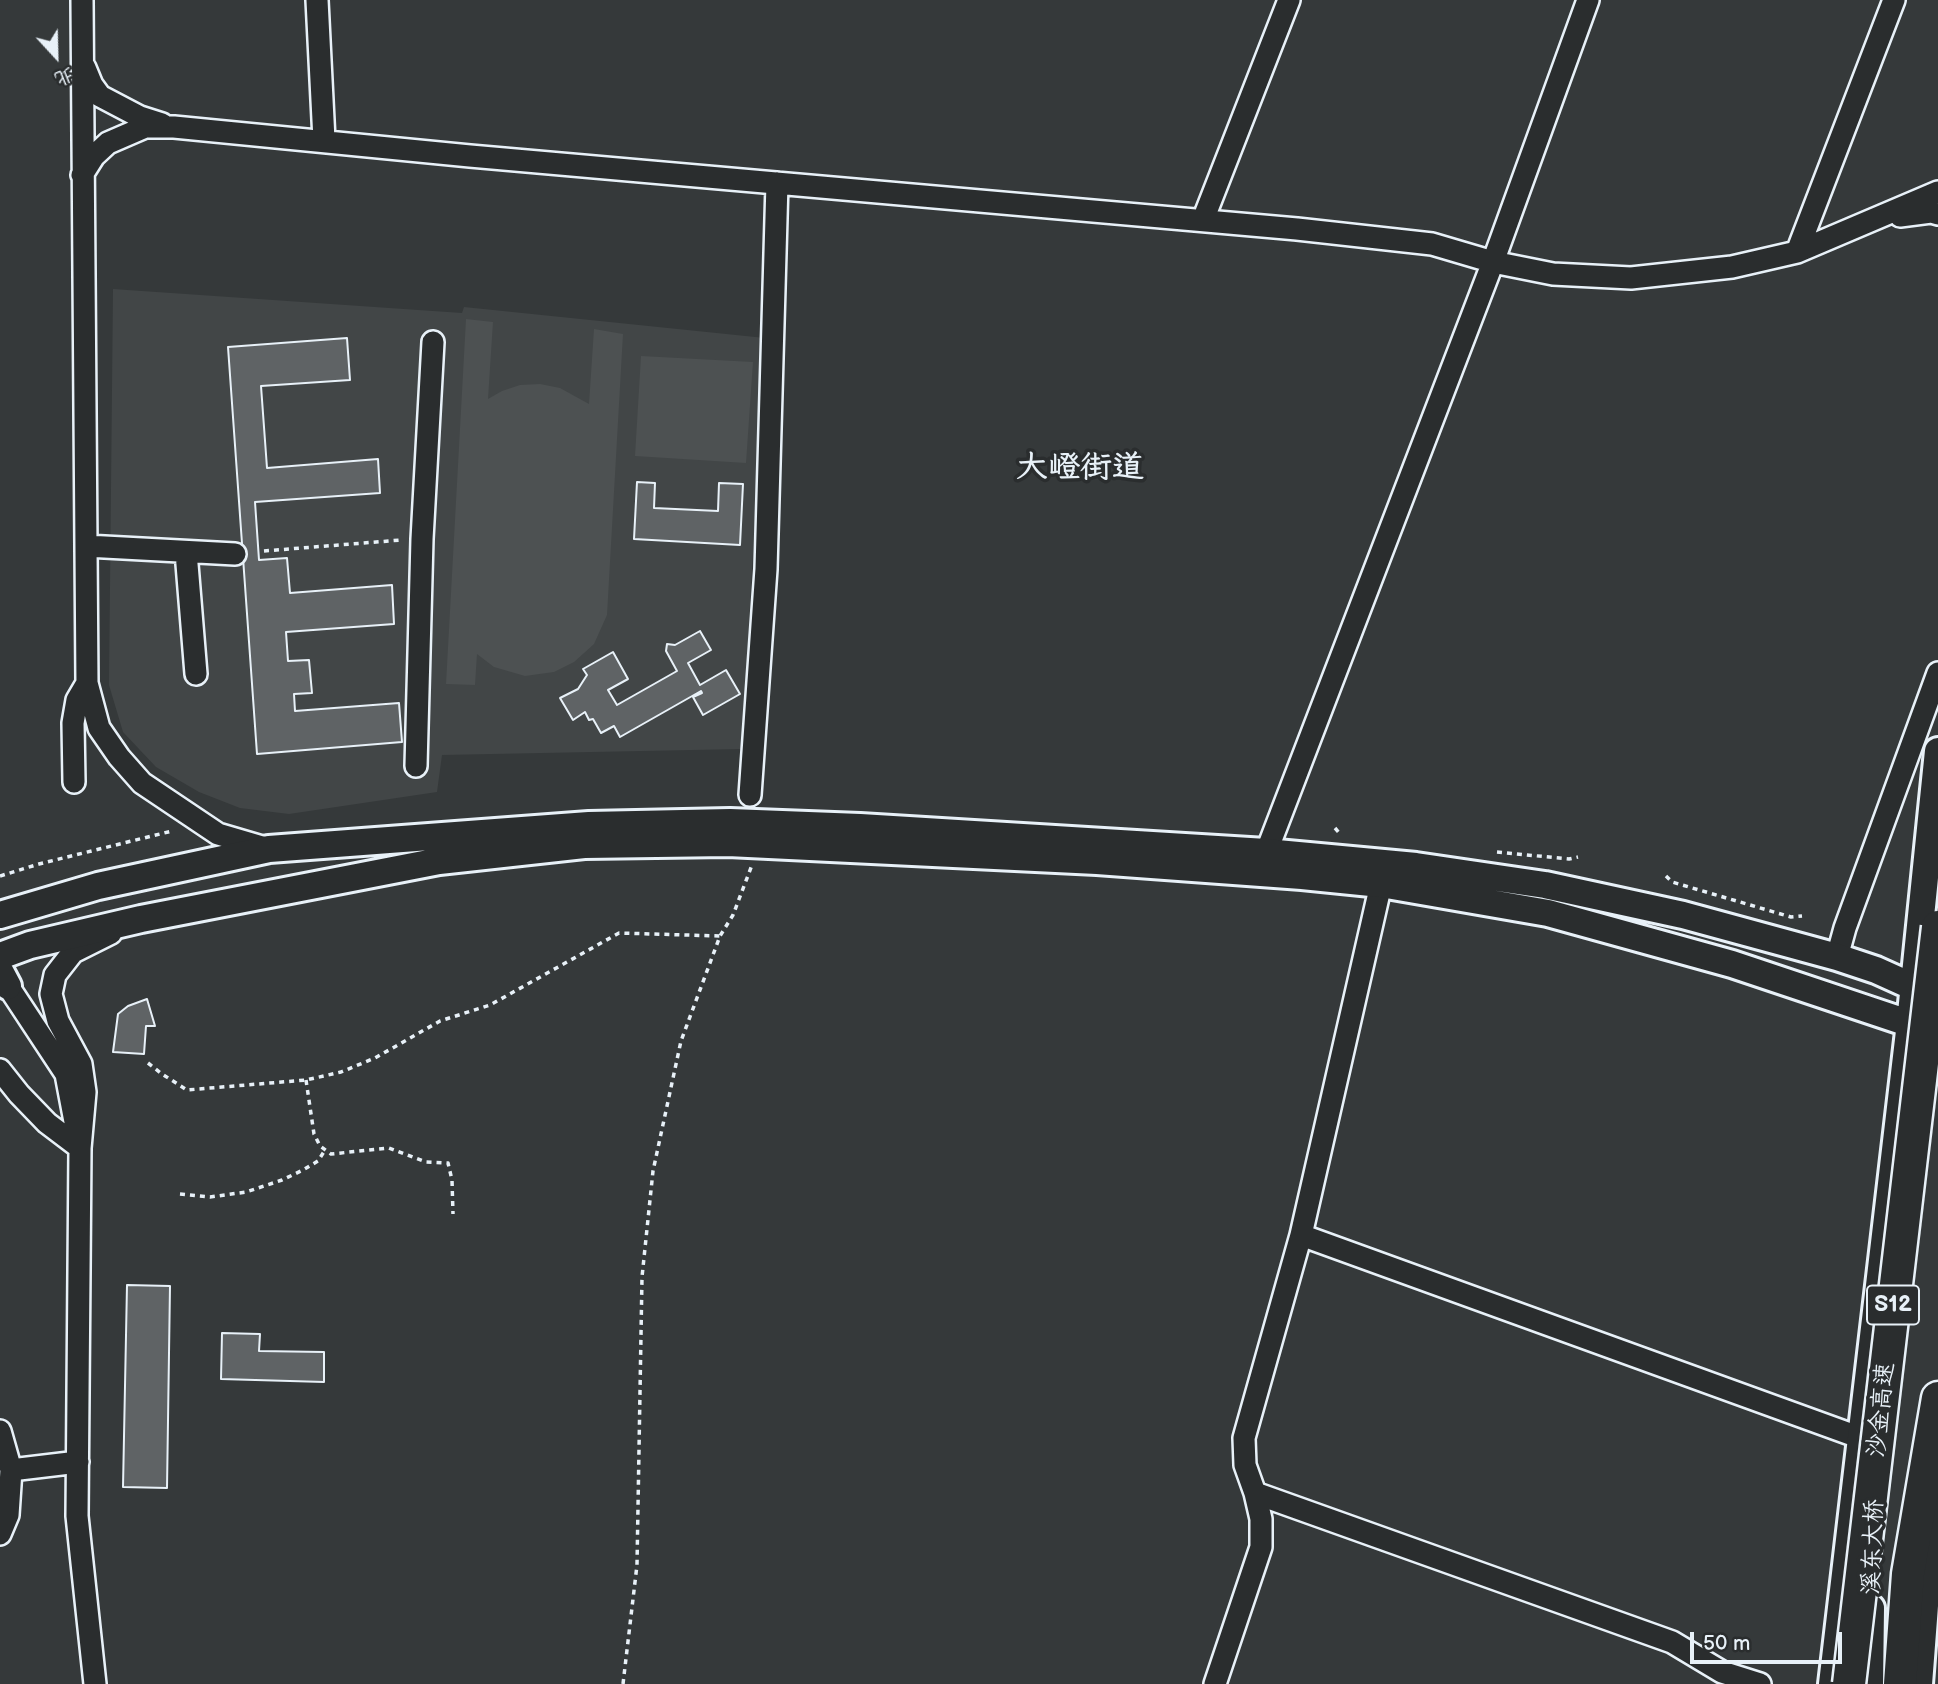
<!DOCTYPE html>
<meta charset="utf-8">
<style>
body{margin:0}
#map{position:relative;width:1938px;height:1684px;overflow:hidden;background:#35393a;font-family:"Balsamiq Sans","LXGW WenKai TC",sans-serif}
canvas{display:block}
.north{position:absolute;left:21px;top:21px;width:70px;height:70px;-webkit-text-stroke:5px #2a2d2e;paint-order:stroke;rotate:158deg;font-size:19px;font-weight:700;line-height:28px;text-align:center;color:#e8f1f8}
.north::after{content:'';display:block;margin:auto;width:24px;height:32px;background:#e8f1f8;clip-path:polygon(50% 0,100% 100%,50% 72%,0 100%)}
.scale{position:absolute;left:1690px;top:1632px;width:152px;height:32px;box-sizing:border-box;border:4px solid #e8f1f8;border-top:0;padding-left:9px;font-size:21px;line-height:24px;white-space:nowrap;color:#e8f1f8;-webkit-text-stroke:5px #2a2d2e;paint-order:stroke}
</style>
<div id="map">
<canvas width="1938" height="1684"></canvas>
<div class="north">北</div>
<div class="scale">50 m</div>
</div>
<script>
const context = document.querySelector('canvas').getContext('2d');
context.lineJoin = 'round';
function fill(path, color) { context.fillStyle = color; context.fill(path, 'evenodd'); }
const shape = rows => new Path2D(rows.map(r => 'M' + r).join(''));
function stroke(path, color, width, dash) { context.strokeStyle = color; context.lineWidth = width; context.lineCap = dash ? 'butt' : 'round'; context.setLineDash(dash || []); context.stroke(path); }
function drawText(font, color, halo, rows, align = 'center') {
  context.font = font + ' "Balsamiq Sans","LXGW WenKai TC",sans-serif'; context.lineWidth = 7; context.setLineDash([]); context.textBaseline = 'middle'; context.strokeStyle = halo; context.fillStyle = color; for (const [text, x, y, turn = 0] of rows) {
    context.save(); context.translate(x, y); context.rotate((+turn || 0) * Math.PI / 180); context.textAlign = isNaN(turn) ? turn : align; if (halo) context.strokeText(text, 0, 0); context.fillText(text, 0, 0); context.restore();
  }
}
fill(shape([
 [113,289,462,313,464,307,765,338,742,749,442,755,437,792,289,814,240,808,199,792,156,767,123,732,109,685]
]), '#424647');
fill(shape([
 [466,319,493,322,488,399,502,391,520,385,540,384,560,388,589,404,594,329,623,334,607,615,594,644,574,662,554,672,525,676,494,667,477,654,475,685,446,684],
 [641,356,753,362,746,463,635,456]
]), '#4d5152');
const building = shape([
 [347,338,350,380,261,386,267,468,378,459,380,493,255,502,259,560,287,558,290,593,392,585,394,624,286,632,288,661,309,660,312,693,294,694,295,711,399,703,402,742,257,754,228,347,347,338],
 [637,482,655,483,654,508,718,511,719,483,743,484,740,545,634,539,637,482],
 [700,631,711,650,688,663,700,685,726,670,740,694,703,715,693,697,702,693,701,691,620,737,614,726,601,733,593,719,589,720,585,712,573,720,560,698,578,689,587,675,583,669,613,652,628,679,608,690,617,705,677,671,666,651,667,644,675,645,700,631],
 [147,999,155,1026,146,1026,144,1054,113,1052,118,1014,128,1006,147,999],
 [127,1285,170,1286,167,1488,123,1487,127,1285],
 [222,1333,260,1334,259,1351,324,1352,324,1382,221,1379,222,1333]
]);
fill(building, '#5f6365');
stroke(building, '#e8f1f8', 2);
const minor = shape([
 [82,0,87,683,99,728,119,757,142,783,218,834,269,849],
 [317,0,324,140],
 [85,68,92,85,100,96,140,117,162,124],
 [82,175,94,156,108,143,145,127,174,127,470,156,1297,229,1432,244,1493,262,1553,274,1631,278,1732,267,1797,252,1938,192],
 [1900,216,1931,212,1938,214],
 [1203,220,1289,0],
 [1797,252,1894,0],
 [86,546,235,554],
 [186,552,196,674],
 [416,766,422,539,433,342],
 [74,782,73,723,77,700,87,683],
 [750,795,766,569,777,183],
 [1261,866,1493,262,1588,0],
 [1381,884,1301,1235,1861,1438],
 [1837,957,1845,928,1938,673],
 [0,1070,19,1094,47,1123,80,1148,66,1074,8,986],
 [0,1431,11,1470,8,1515,0,1534],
 [11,1470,78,1462],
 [1255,1493,1672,1642,1722,1672,1760,1684],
 [95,1684,77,1516,80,1148,85,1092,81,1064,58,1021,51,994,55,975,73,952,111,933],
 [1215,1684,1261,1547,1261,1519,1255,1493,1245,1465,1244,1438,1301,1235]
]);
const major = shape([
 [0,915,98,886,269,849,589,825,730,822,860,827,1266,852,1416,866,1545,885,1683,915,1837,957,1876,970,1938,998],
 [0,956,30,945,141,919,439,861,584,845,728,843,1097,861,1302,876,1381,884,1548,913,1732,964,1938,1033],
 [0,971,8,986],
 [1832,1684,1910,1023,1938,751],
 [1870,1684,1871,1608],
 [1919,1684,1933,1501]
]);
const highway = shape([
 [1900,1684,1908,1574,1938,1398]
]);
stroke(minor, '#e8f1f8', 26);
stroke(major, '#e8f1f8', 32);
stroke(highway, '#e8f1f8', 37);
stroke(shape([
 [264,551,401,540],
 [1335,828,1341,835],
 [1497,852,1569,859,1578,857],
 [0,876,39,864,172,831],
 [1666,876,1672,882,1791,917,1802,916],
 [148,1063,162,1074,187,1090,306,1080,341,1072,375,1058,440,1021,490,1005,619,933,720,936],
 [306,1080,314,1134,320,1146,331,1154,389,1148,426,1162,448,1163,452,1180,453,1214],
 [180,1194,210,1197,246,1192,282,1180,303,1170,318,1161,325,1150],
 [623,1684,637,1565,642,1277,653,1171,681,1041,720,936,733,915,752,865]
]), '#e8f1f8', 3.5, [5, 5]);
stroke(minor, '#2a2d2e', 21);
stroke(major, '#2a2d2e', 26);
stroke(highway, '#2a2d2e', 32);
const highwayBridge = shape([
 [1849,1684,1938,927]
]);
stroke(highwayBridge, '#e8f1f8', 37, []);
stroke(highwayBridge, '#2a2d2e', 32);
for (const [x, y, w] of [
 [1893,1305,52]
]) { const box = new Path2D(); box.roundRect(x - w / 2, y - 19.5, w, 39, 5); context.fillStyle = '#2a2d2e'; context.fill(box); stroke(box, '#e8f1f8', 2); }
drawText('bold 23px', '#e8f1f8', null, [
 ["S12",1893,1305]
]);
drawText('24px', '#e8f1f8', '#2a2d2e', [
 ["沙金高速",1882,1410,-84],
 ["溪东大桥",1874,1547,-88]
]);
drawText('bold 32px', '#e8f1f8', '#2a2d2e', [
 ["大嶝街道",1080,469]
]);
</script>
